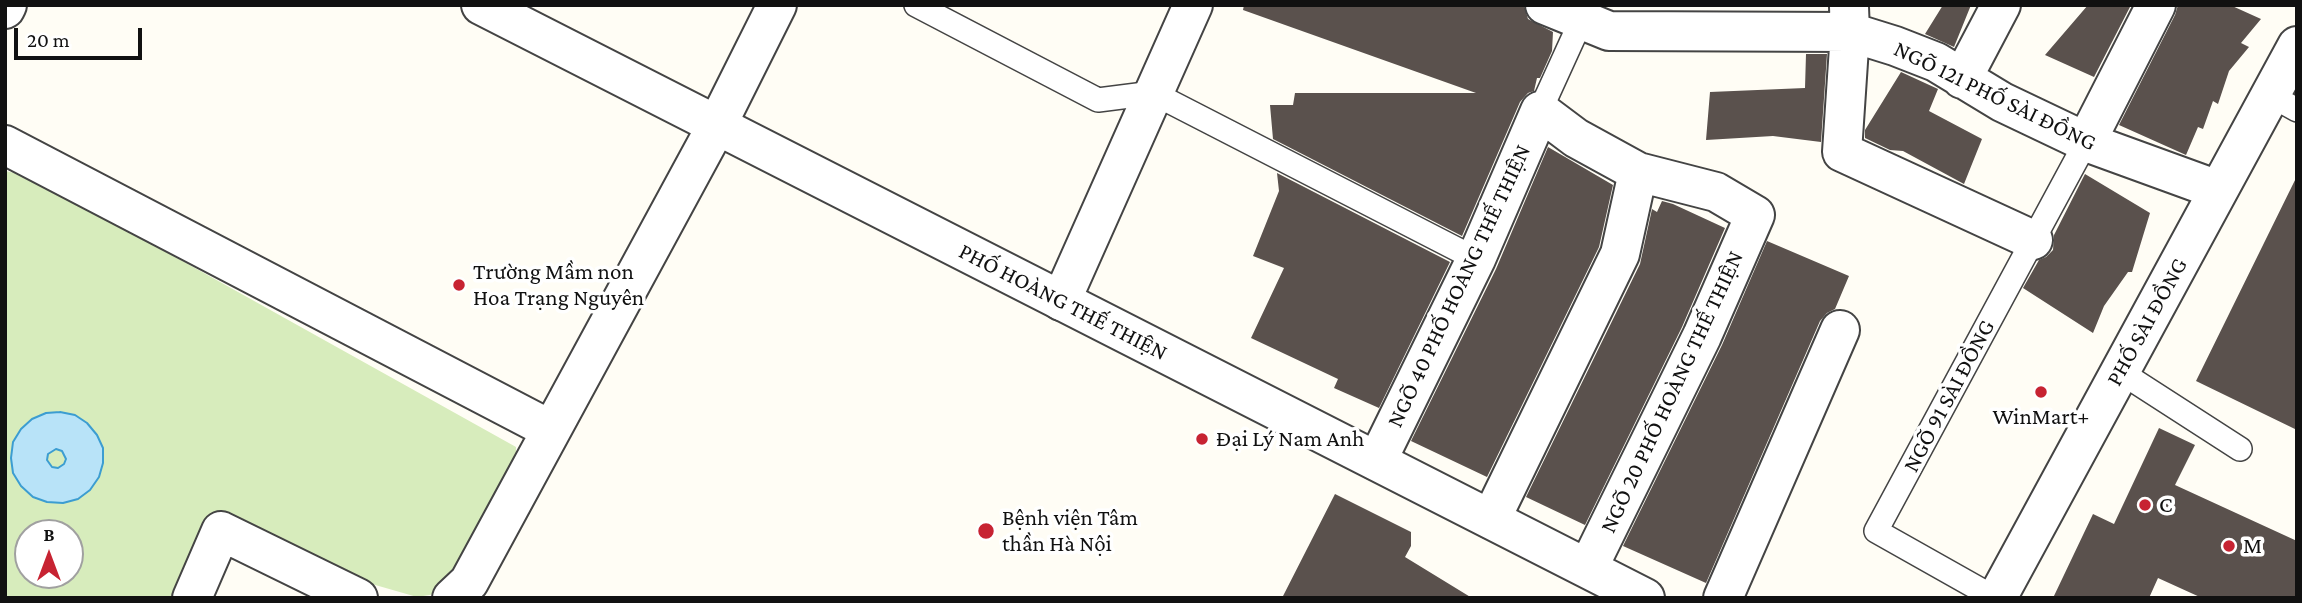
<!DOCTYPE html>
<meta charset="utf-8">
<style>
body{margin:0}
#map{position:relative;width:2302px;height:603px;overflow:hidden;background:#fffdf5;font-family:"Crimson Pro",serif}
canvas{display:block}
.frame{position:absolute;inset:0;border:7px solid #111;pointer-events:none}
.north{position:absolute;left:14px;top:519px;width:70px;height:70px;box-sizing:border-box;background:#fff;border:2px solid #a0a0a0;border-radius:50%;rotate:0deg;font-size:19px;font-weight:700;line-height:28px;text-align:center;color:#111}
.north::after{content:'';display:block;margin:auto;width:24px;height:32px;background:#c72332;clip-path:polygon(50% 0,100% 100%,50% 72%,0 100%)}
.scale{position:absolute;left:14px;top:28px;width:128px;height:32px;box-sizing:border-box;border:4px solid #111;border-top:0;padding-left:9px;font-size:21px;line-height:24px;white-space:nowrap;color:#111;-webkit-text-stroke:5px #fff;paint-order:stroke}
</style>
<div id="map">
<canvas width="2302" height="603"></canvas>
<div class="frame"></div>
<div class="north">B</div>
<div class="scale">20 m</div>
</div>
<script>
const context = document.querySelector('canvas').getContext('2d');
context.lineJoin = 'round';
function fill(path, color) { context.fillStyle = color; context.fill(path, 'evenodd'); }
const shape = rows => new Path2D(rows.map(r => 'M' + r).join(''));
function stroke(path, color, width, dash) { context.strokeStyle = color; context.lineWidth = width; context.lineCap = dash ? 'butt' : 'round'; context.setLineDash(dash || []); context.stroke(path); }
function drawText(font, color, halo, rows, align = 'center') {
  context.font = font + ' "Crimson Pro",serif'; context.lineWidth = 7; context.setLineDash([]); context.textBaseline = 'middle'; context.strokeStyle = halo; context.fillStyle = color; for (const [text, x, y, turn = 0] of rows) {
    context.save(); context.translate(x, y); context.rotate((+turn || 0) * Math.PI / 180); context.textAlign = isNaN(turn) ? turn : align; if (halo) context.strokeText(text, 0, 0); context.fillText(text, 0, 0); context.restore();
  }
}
fill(shape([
 [5,171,30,176,516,447,516,475,448,592,417,597,351,578,239,519,187,598,5,598],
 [28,533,70,533,70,575,28,575]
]), '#d7ecbc');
const water = shape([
 [60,412,75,415,87,423,97,435,103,448,103,463,99,477,90,490,78,499,63,503,47,502,33,497,21,486,13,473,11,458,13,442,21,429,32,419,46,413,60,412],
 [56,449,62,451,66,459,64,464,58,468,52,467,47,460,48,454,56,449]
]);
fill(water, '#b8e3f8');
stroke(water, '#3c9dd1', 2);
fill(shape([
 [1244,5,1524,5,1528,19,1553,32,1552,51,1540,78,1537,78,1534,91,1528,93,1520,102,1462,236,1273,139,1270,105,1293,105,1295,93,1476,93,1243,10],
 [1943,5,1971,5,1954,47,1925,34],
 [2088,5,2131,5,2094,77,2045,55],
 [2178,5,2230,5,2261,19,2241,43,2249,47,2229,71,2218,104,2213,101,2203,129,2198,127,2186,155,2119,125,2175,15],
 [1806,54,1827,54,1821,142,1773,136,1706,140,1710,92,1805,88],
 [1901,72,1938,89,1929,111,1982,139,1964,184,1903,151,1890,150,1865,138,1865,130],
 [1548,147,1613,185,1599,247,1487,477,1411,441,1496,269],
 [1277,173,1450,262,1379,408,1334,388,1338,379,1251,338,1284,268,1253,256,1279,191],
 [2085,174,2150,213,2132,272,2128,272,2104,306,2093,333,2023,288,2039,260,2046,257,2053,250,2054,235],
 [2297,176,2297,430,2196,381],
 [1662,201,1673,204,1725,228,1682,327,1585,525,1526,497,1640,264,1652,209,1657,212],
 [1767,241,1849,276,1835,309,1827,313,1820,321,1706,583,1623,546,1722,345],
 [2159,428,2195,445,2175,485,2297,541,2297,598,2202,598,2158,578,2149,598,2053,598,2093,514,2114,524],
 [1335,494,1411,532,1411,546,1405,557,1472,598,1282,598]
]), '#5a514d');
const service = shape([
 [916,5,1098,100,1153,93,1476,259],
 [2270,95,2297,110],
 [1540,111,1581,21],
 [2119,371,2240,449],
 [1995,598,1876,531,2086,142]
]);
const minor = shape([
 [1545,5,1609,31,1850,32,1895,46,1936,62,2002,102,2086,142,2218,190],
 [1849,7,1850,32,1842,152,2033,240],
 [5,9,7,5],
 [1962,79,2001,5],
 [2086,142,2156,5],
 [5,145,551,430],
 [1061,301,1193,5],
 [1377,461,1476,259,1540,111,1576,138,1638,172,1716,192,1755,215,1702,336,1588,568],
 [1491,519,1620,254,1638,172],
 [192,598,221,531,358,598],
 [452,598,469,582,717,125,777,5],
 [1723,598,1840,330]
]);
const tertiary = shape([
 [481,5,1645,598],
 [1997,598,2297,46]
]);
stroke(service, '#444', 26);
stroke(minor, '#444', 42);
stroke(tertiary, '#444', 42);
stroke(service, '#fff', 23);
stroke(minor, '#fff', 38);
stroke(tertiary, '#fff', 38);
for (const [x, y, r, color] of [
 [459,285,7,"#c72332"],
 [2041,392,7,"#c72332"],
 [1202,439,7,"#c72332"],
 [2145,505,7,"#c72332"],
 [986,531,9,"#c72332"],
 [2229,546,7,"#c72332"]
]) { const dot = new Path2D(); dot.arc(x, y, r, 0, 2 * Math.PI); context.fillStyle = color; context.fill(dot); stroke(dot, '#fff', 2.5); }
drawText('23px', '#111', '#fff', [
 ["NGÕ 121 PHỐ SÀI ĐỒNG",1995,96,26],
 ["NGÕ 40 PHỐ HOÀNG THẾ THIỆN",1459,286,-65],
 ["PHỐ HOÀNG THẾ THIỆN",1063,302,27],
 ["PHỐ SÀI ĐỒNG",2147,322,-61],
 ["NGÕ 20 PHỐ HOÀNG THẾ THIỆN",1672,392,-65],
 ["NGÕ 91 SÀI ĐỒNG",1949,396,-62]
]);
drawText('23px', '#111', '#fff', [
 ["Trường Mầm non",473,272],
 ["Hoa Trạng Nguyên",473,298],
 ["WinMart+",2041,417,"center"],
 ["Đại Lý Nam Anh",1216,439],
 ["C",2159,505],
 ["Bệnh viện Tâm",1002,518],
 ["thần Hà Nội",1002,544],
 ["M",2243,546]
], 'left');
</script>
